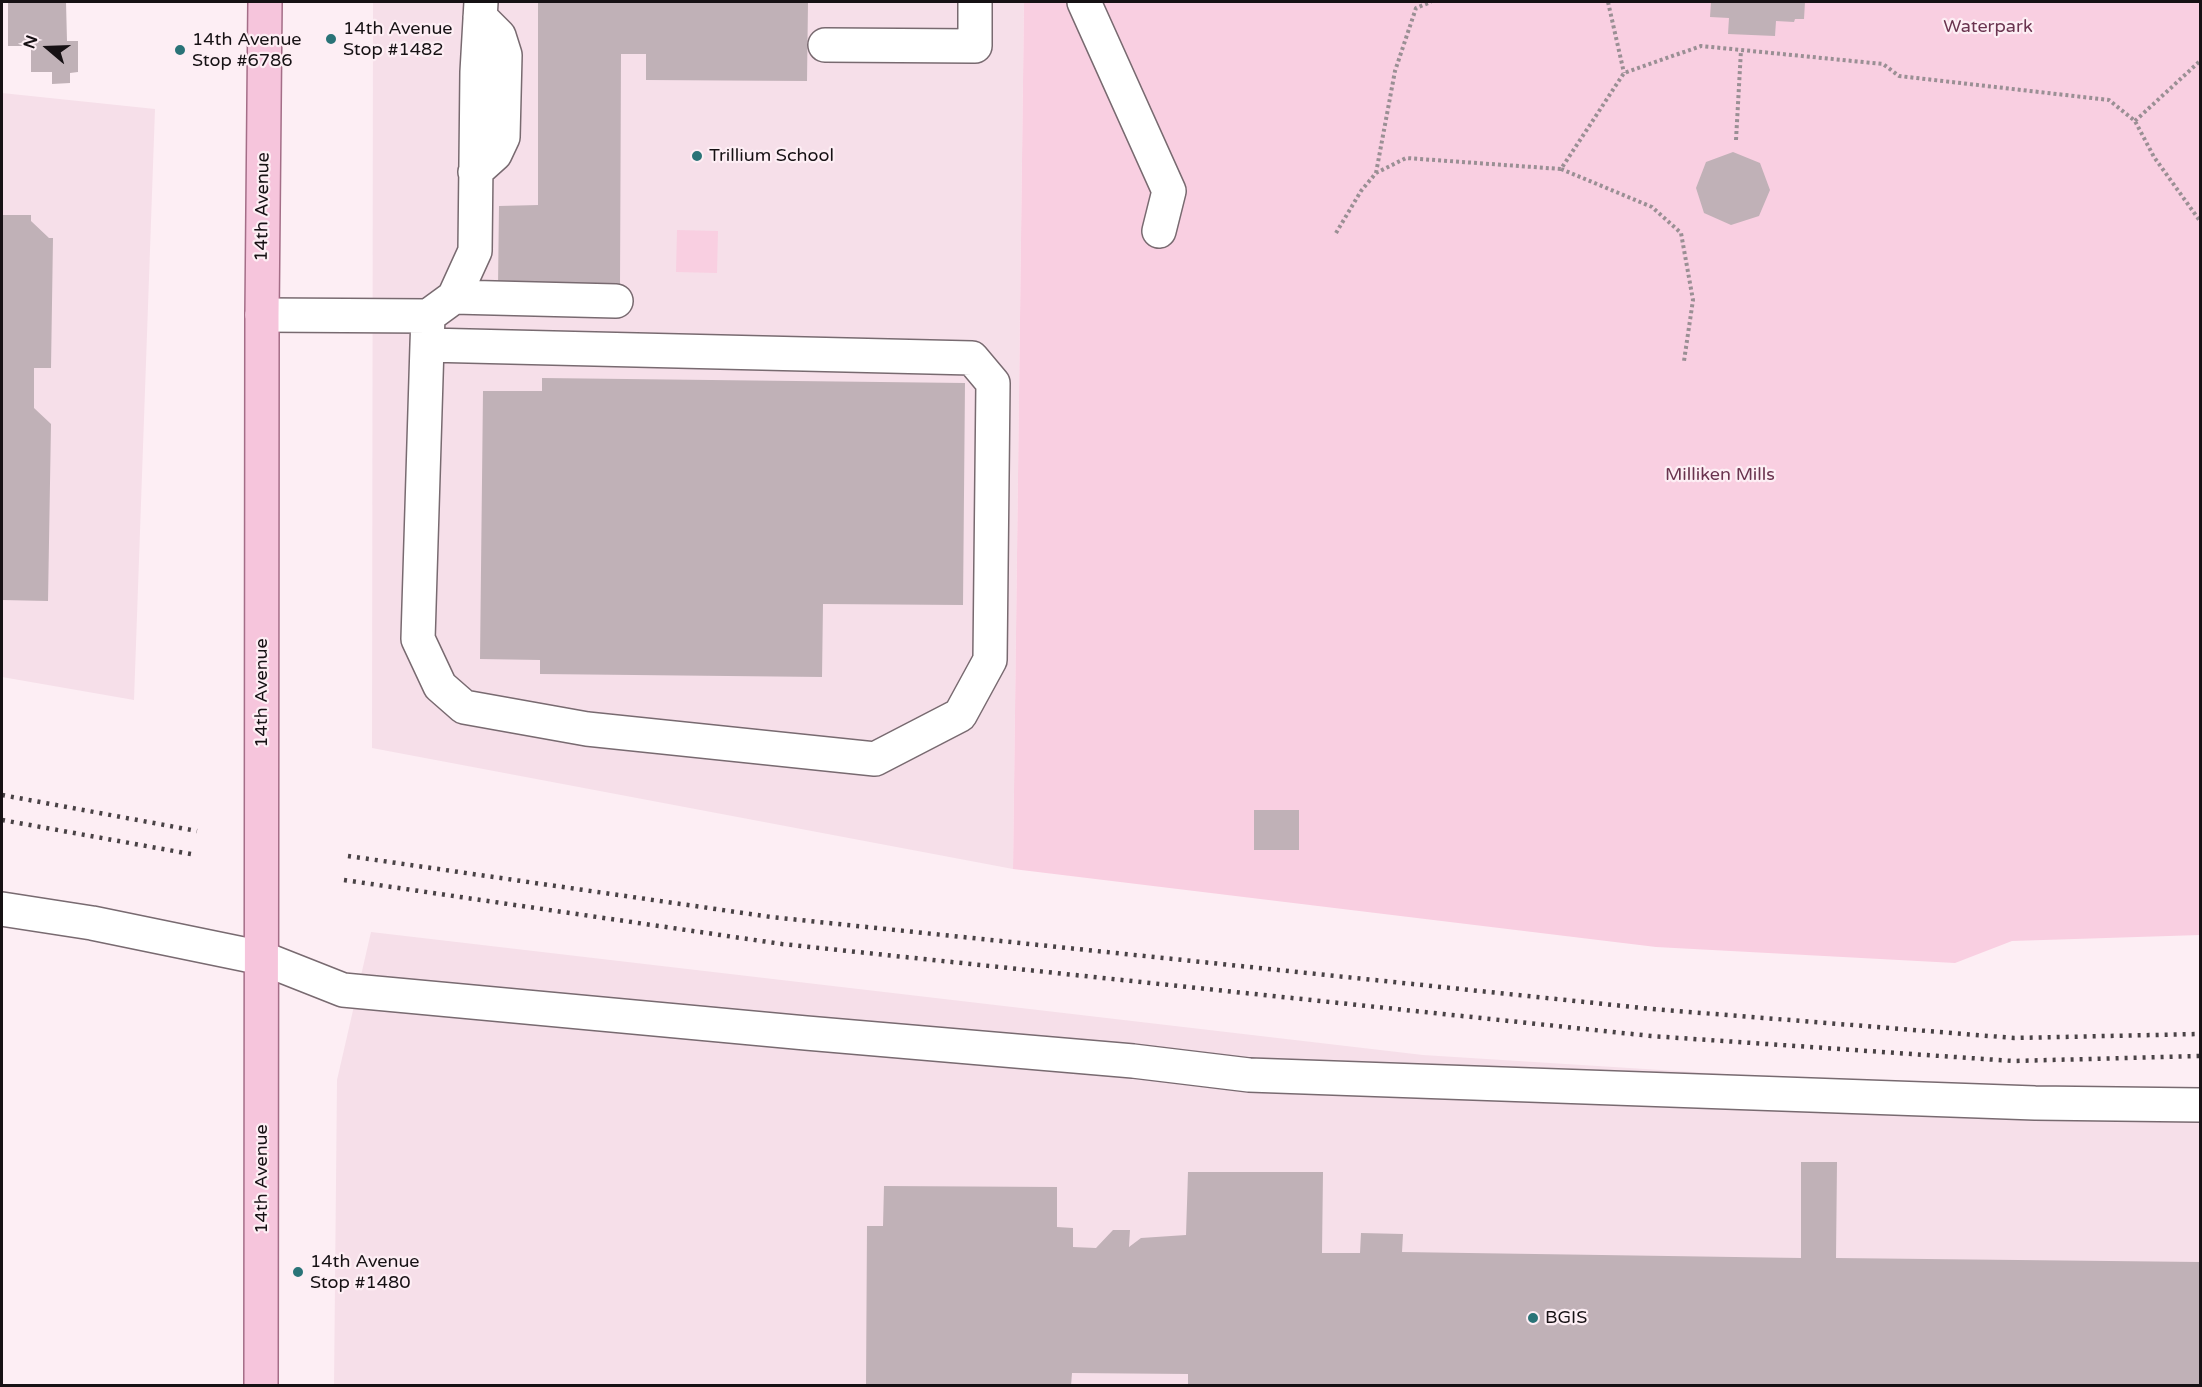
<!DOCTYPE html>
<style>
body{margin:0}
#map{position:relative;width:2202px;height:1387px;overflow:hidden;background:#fdeef4;font-family:"Varela Round",sans-serif}
canvas{display:block}
.frame{position:absolute;inset:0;border:3px solid #161114;pointer-events:none}
.north{position:absolute;left:18px;top:18px;width:60px;height:60px;-webkit-text-stroke:4px #fdeef4;paint-order:stroke;rotate:289deg;font-size:16px;font-weight:700;line-height:24px;text-align:center;color:#161114}
.north::after{content:'';display:block;margin:auto;width:21px;height:27px;background:#161114;clip-path:polygon(50% 0,100% 100%,50% 72%,0 100%)}
</style>
<div id="map">
<canvas width="2202" height="1387"></canvas>
<div class="frame"></div>
<div class="north">N</div>
</div>
<script>
const context = document.querySelector('canvas').getContext('2d');
context.lineJoin = 'round';
function fill(path, color) { context.fillStyle = color; context.fill(path, 'evenodd'); }
const shape = rows => new Path2D(rows.map(r => 'M' + r).join(''));
function stroke(path, color, width, dash) { context.strokeStyle = color; context.lineWidth = width; context.lineCap = dash ? 'butt' : 'round'; context.setLineDash(dash || []); context.stroke(path); }
function drawText(font, color, halo, rows, align = 'center') {
  context.font = font + ' "Varela Round",sans-serif'; context.lineWidth = 4.5; context.setLineDash([]); context.textBaseline = 'middle'; context.strokeStyle = halo; context.fillStyle = color; for (const [text, x, y, turn = 0] of rows) {
    context.save(); context.translate(x, y); context.rotate((+turn || 0) * Math.PI / 180); context.textAlign = isNaN(turn) ? turn : align; if (halo) context.strokeText(text, 0, 0); context.fillText(text, 0, 0); context.restore();
  }
}
fill(shape([
 [373,2,1024,2,1013,869,372,748],
 [2,93,155,109,134,700,2,677],
 [371,932,1423,1055,2042,1094,2200,1093,2200,1385,334,1386,337,1080]
]), '#f6dfe9');
fill(shape([
 [1024,2,2200,2,2200,935,2012,941,1955,963,1656,947,1013,869],
 [677,230,718,231,717,273,676,272]
]), '#f9cfe1');
fill(shape([
 [8,2,66,2,67,41,78,41,78,72,70,73,70,83,52,84,52,72,31,72,31,46,8,46],
 [538,2,808,2,807,81,646,80,646,54,621,54,620,286,498,285,499,206,538,205],
 [1711,2,1805,2,1804,19,1795,19,1794,22,1776,21,1775,36,1728,34,1729,18,1710,17],
 [1733,152,1760,163,1770,190,1759,216,1731,225,1704,213,1696,188,1706,162],
 [2,215,31,215,31,221,49,238,53,238,51,368,34,368,34,408,51,424,48,601,2,600],
 [542,378,965,383,963,605,823,604,822,677,540,674,540,660,480,659,483,391,542,391],
 [1254,810,1299,810,1299,850,1254,850],
 [1801,1162,1837,1162,1836,1258,2200,1262,2200,1386,1188,1386,1188,1374,1072,1373,1071,1386,866,1386,867,1226,883,1226,884,1186,1057,1187,1057,1227,1073,1228,1073,1247,1096,1248,1113,1230,1130,1230,1129,1247,1141,1238,1186,1235,1188,1172,1323,1172,1322,1253,1360,1253,1361,1233,1403,1234,1402,1252,1801,1258]
]), '#c0b1b7');
const minor = shape([
 [1084,2,1169,191,1159,231],
 [825,45,975,46,975,2],
 [475,172,495,154,503,137,505,55,499,36,480,17],
 [454,297,616,301],
 [262,315,428,316,427,345,972,358,993,383,990,660,960,715,875,759,587,729,464,707,440,686,418,639,427,345],
 [428,316,454,297,475,251,477,72,481,2],
 [2,909,92,923,262,958,343,990,806,1033,1133,1061,1249,1075,2035,1103,2200,1105]
]);
const major = shape([
 [261,1386,262,315,265,2]
]);
stroke(minor, '#786a70', 36);
stroke(major, '#a46d87', 36);
stroke(shape([
 [1608,2,1624,73],
 [2135,121,2200,61],
 [1736,140,1741,50],
 [1561,169,1652,207,1681,233,1693,300,1684,361],
 [1376,173,1395,71,1416,8,1431,2],
 [1336,233,1361,191,1376,173,1406,158,1561,169,1624,73,1701,46,1883,64,1899,76,2109,100,2135,121,2154,157,2200,221]
]), '#9a8f94', 4, [3, 3]);
stroke(minor, '#fff', 33);
stroke(major, '#f6c5dc', 33);
stroke(shape([
 [2,795,197,831],
 [2,820,196,855],
 [348,856,771,917,1652,1009,2014,1038,2200,1034],
 [344,880,782,944,1651,1036,2013,1061,2200,1056]
]), '#494245', 4.5, [3, 6]);
for (const [x, y, r, color] of [
 [331,39,6,"#297377"],
 [180,50,6,"#297377"],
 [697,156,6,"#297377"],
 [298,1272,6,"#297377"],
 [1533,1318,6,"#297377"]
]) { const dot = new Path2D(); dot.arc(x, y, r, 0, 2 * Math.PI); context.fillStyle = color; context.fill(dot); stroke(dot, '#fdeef4', 2); }
drawText('18px', '#6a344f', '#fdeef4', [
 ["Waterpark",1988,27],
 ["Milliken Mills",1720,475]
]);
drawText('18px', '#161114', '#fdeef4', [
 ["14th Avenue",343,29],
 ["Stop #1482",343,50],
 ["14th Avenue",192,40],
 ["Stop #6786",192,61],
 ["Trillium School",709,156],
 ["14th Avenue",310,1262],
 ["Stop #1480",310,1283],
 ["BGIS",1545,1318]
], 'left');
drawText('18px', '#161114', '#fdeef4', [
 ["14th Avenue",263,207,-89],
 ["14th Avenue",262,693,-90],
 ["14th Avenue",262,1179,-90]
]);
</script>
